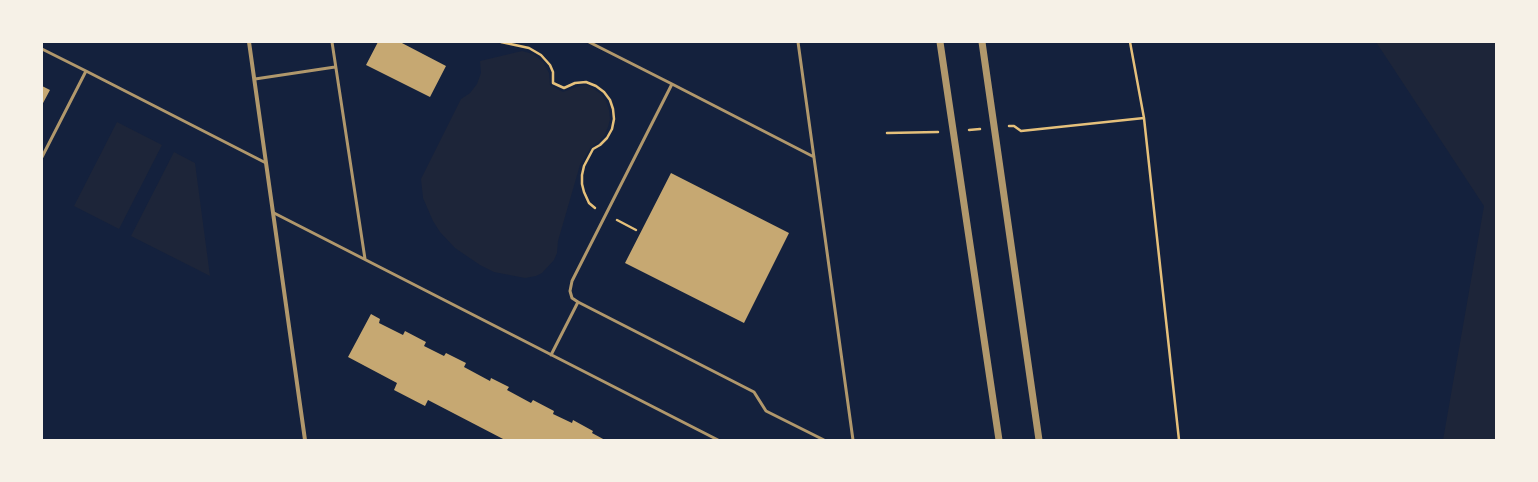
<!DOCTYPE html>
<style>
body{margin:0}
#map{position:relative;width:1538px;height:482px;overflow:hidden;background:#14213d;font-family:Arial,sans-serif}
canvas{display:block}
.frame{position:absolute;inset:0;border:43px solid #f6f1e7;pointer-events:none}
</style>
<div id="map">
<canvas width="1538" height="482"></canvas>
<div class="frame"></div>
</div>
<script>
const context = document.querySelector('canvas').getContext('2d');
context.lineJoin = 'round';
function fill(path, color) { context.fillStyle = color; context.fill(path, 'evenodd'); }
const shape = rows => new Path2D(rows.map(r => 'M' + r).join(''));
function stroke(path, color, width, dash) { context.strokeStyle = color; context.lineWidth = width; context.lineCap = dash ? 'butt' : 'round'; context.setLineDash(dash || []); context.stroke(path); }
fill(shape([
 [1376,42,1496,42,1496,440,1443,440,1484,206],
 [522,51,533,54,543,62,549,73,550,85,563,92,576,87,586,85,594,89,601,94,606,101,609,110,610,119,608,127,604,136,598,142,591,147,580,165,558,241,557,253,554,260,542,273,536,276,525,278,494,272,480,265,455,248,440,232,433,221,423,198,421,179,461,99,470,93,477,84,481,73,480,61],
 [117,122,162,145,119,229,74,206],
 [174,152,195,163,210,276,131,236]
]), '#1d2539');
fill(shape([
 [378,42,400,42,446,66,430,97,366,65],
 [42,86,50,90,42,105],
 [671,173,789,233,744,323,625,263],
 [371,314,380,319,379,323,403,335,405,331,426,342,424,346,444,356,446,353,466,363,464,367,490,381,491,378,509,387,507,390,531,403,533,400,554,411,553,414,572,423,573,420,593,431,592,433,605,440,505,440,428,400,425,406,394,390,397,383,348,357]
]), '#c6a872');
stroke(shape([
 [501,42,529,48,541,55,550,65,553,72,553,83,564,88,575,83,586,82,596,86,604,92,610,100,613,109,614,119,612,129,607,138,600,145,593,149,584,166,582,175,582,184,584,192,589,203,595,208],
 [1130,42,1144,118,1179,440],
 [1009,126,1014,126,1021,131,1144,118],
 [969,130,980,129],
 [887,133,938,132],
 [617,220,636,230]
]), '#e5c07b', 2.5);
stroke(shape([
 [332,42,365,259],
 [798,42,853,440],
 [42,49,86,71,42,157],
 [86,71,266,163],
 [255,79,335,67],
 [672,84,814,157],
 [274,213,718,440],
 [578,302,754,392,766,411,824,440],
 [551,355,578,302,572,298,570,291,572,281,672,84,589,42]
]), '#b1986c', 3);
stroke(shape([
 [249,42,305,440]
]), '#b1986c', 4);
stroke(shape([
 [940,42,999,440],
 [982,42,1039,440]
]), '#b1986c', 7);
</script>
